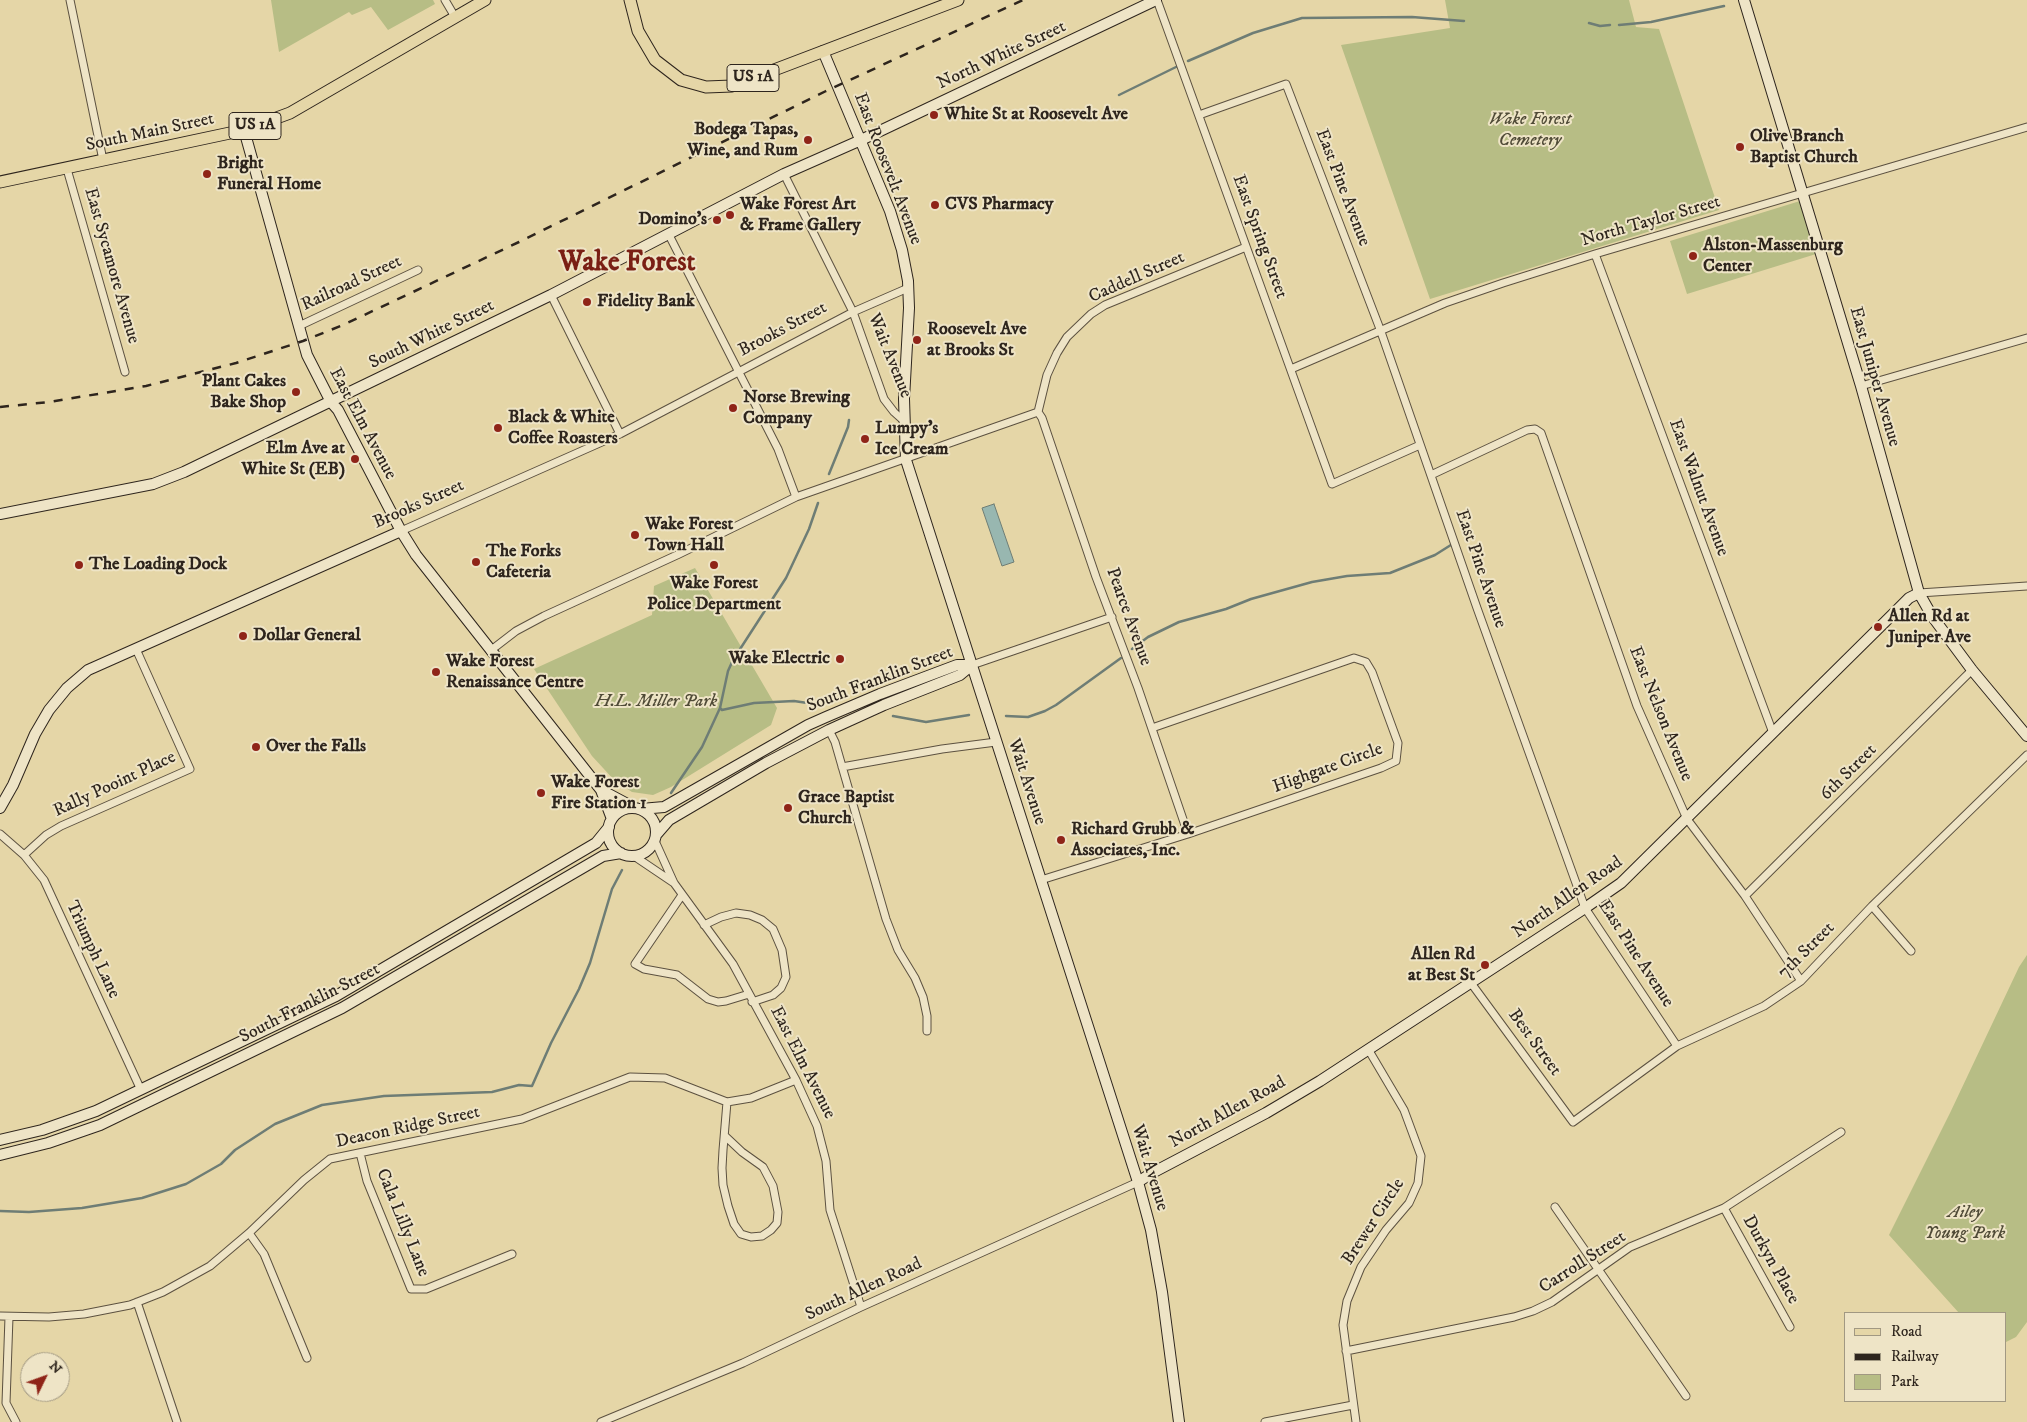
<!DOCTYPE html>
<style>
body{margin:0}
#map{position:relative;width:2027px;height:1422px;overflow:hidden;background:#e5d6a7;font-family:"IM FELL DW Pica",serif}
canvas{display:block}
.legend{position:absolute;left:1844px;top:1312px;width:162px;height:90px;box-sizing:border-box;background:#eee4c6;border:1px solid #a19882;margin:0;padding:6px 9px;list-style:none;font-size:15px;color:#2e251d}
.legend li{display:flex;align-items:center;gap:10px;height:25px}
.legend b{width:25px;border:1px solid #a19882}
.north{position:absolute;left:20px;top:1352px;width:50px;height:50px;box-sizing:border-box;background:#eee4c6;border:1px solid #a19882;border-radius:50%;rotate:48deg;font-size:14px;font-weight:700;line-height:20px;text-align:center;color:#2e251d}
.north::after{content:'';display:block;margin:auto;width:18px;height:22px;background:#8f2418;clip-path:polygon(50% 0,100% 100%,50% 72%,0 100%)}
</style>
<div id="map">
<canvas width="2027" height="1422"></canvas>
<ul class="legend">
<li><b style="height:6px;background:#e5d6a7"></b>Road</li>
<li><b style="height:6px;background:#2e251d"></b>Railway</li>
<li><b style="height:14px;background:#b7bd85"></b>Park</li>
</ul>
<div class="north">N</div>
</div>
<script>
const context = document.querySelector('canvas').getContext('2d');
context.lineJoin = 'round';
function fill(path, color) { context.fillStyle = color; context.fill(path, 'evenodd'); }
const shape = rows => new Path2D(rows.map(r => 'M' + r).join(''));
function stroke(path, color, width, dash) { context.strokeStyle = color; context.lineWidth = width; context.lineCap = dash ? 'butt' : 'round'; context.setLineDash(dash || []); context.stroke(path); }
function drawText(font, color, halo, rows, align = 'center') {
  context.font = font + ' "IM FELL DW Pica",serif'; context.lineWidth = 4; context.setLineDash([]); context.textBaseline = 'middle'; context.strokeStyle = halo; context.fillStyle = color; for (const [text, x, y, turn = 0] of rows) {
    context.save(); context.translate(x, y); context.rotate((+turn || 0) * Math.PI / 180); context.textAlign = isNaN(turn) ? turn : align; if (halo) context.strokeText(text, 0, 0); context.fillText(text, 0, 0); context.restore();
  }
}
fill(shape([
 [271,0,433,0,435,4,388,30,371,7,352,15,349,12,279,52],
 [1445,0,1629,0,1636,27,1659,29,1719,210,1430,299,1341,45,1450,28],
 [1800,201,1816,254,1687,294,1670,241],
 [695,568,777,708,771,725,671,787,653,795,632,792,615,781,592,756,534,669,652,615,654,586],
 [2027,955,2027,1322,2016,1337,2006,1342,2006,1313,1959,1313,1889,1235,1950,1113,2019,967]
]), '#b7bd85');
const water = shape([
 [994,504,1014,562,1002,566,982,508,994,504]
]);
fill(water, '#98b7b0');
stroke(water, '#6e7d75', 1);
stroke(shape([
 [1589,23,1600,26,1610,25],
 [1619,25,1651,22,1724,6],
 [1188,61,1253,33,1302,18,1412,17,1464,21],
 [1119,95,1176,67],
 [829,474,848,427,849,420],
 [1132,649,1148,637,1179,622,1226,609,1251,599,1312,582,1347,576,1390,573,1435,555,1454,543],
 [720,708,722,710,754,703,794,701,821,705],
 [893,716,926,722,969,715],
 [1006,716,1028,717,1045,711,1056,705,1121,658],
 [671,793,702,747,720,708,728,671,733,660,786,578,809,529,818,503],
 [0,1211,29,1212,82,1208,142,1198,186,1184,221,1164,235,1150,275,1124,322,1105,384,1096,492,1092,519,1085,532,1086,551,1043,579,989,590,963,612,889,622,870]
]), '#6e7d75', 2.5);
const street = shape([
 [70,0,103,160],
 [445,0,455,17],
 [1157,0,1332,484,1420,445],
 [1199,115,1286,84,1380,329,1477,608,1585,908,1677,1046],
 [67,169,125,372],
 [784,174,853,312,884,399,894,412,904,421],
 [669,235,778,449,796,497],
 [1595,254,1773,733],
 [551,295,620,434],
 [299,326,418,270],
 [1291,369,1445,303,1503,283,1595,254,2027,127],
 [1861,386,2027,338],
 [1038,412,1042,418,1096,577,1138,688,1188,834],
 [1038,412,1047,375,1057,353,1067,337,1091,314,1105,305,1246,247],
 [1431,475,1527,430,1535,429,1541,433,1637,706,1687,819,1745,896,1801,981],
 [401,531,620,434,853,312,908,288],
 [1919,593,2027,586],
 [490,651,516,631,544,616,677,555,796,497,1038,412],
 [972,665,1112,617],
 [829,730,835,742,886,919,898,950,915,978,923,997,927,1016,927,1031],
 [842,767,942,749,996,742],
 [0,834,24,855,44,880,141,1090],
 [655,841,674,883,733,964,796,1080,817,1126,826,1161,830,1210,861,1307],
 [24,855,46,835,61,826,190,769,136,649],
 [634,856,674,883],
 [1041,880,1188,834,1381,768,1396,761,1398,743,1372,672,1366,662,1354,658,1152,728],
 [682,895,635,964,644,969,677,975,708,999,718,1002,726,1001,749,994],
 [1745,896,1972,670],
 [1872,906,1911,951],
 [704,925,721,917,736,913,750,915,762,920,773,929,782,950,786,977,781,988,773,995,752,1002],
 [1471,983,1573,1122,1677,1046,1764,1006,1801,981,1872,906,2027,755],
 [725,1136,742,1152,763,1167,773,1186,778,1212,777,1223,771,1230,762,1236,751,1237,741,1234,734,1224,728,1206,723,1185,722,1168,723,1150,727,1102],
 [360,1153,367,1181,411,1289,426,1289,512,1254],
 [1555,1207,1686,1396],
 [1724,1208,1790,1327],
 [249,1233,264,1254,307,1358],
 [137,1302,177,1422],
 [0,1316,49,1317,84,1314,130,1305,163,1292,210,1266,249,1233,304,1180,330,1159,522,1119,630,1077,665,1078,727,1102,751,1098,796,1080],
 [9,1317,6,1403,16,1422],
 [1346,1351,1514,1317,1533,1311,1552,1302,1630,1247,1724,1208,1841,1132],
 [601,1422,743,1363,861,1307,1138,1182],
 [1265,1422,1353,1405],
 [1356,1422,1343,1325,1347,1301,1361,1267,1386,1230,1409,1203,1418,1183,1421,1156,1404,1110,1368,1049]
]);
const secondary = shape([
 [1744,0,1861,386,1919,593,1932,616,1972,670,2027,736],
 [823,51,890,211,902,250,908,281,909,308,904,399,906,460,1138,1182,1151,1230,1162,1292,1179,1422],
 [244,130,307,355,331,402,338,410,401,531,416,555,601,790,633,807],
 [0,514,153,484,184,472,551,295,784,174,861,140,1156,0],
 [601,790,612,819],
 '608 832a24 24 0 1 1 48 0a24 24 0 1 1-48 0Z',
 [0,808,13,785,35,734,49,710,67,688,88,670,401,531],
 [641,809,664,807,808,725,826,717,880,694,957,665,972,665],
 [656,835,669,820,766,763,829,730,884,705,960,675,972,665],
 [0,1140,42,1130,96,1111,336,996,596,843,609,827],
 [0,1155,48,1143,100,1125,342,1008,603,856,621,853],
 [1138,1182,1152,1173,1266,1113,1320,1081,1585,908,1621,883,1895,612,1909,598,1919,593]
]);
const primary = shape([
 [630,0,638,31,655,60,681,80,706,87,732,86,958,0],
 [0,182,244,130,290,113,485,0]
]);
stroke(street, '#5c5140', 9);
stroke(secondary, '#2e251d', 12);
stroke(primary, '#2e251d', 13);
stroke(street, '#eee4c6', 7);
stroke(secondary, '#eee4c6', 10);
stroke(primary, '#e5d6a7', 11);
stroke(shape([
 [0,407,49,402,146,386,236,363,303,341,343,325,519,242,826,91,1023,0]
]), '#2e251d', 2.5, [9, 9]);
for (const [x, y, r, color] of [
 [934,115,5,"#8f2418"],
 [808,140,5,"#8f2418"],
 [1740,147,5,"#8f2418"],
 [207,174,5,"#8f2418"],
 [935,205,5,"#8f2418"],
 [730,215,5,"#8f2418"],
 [717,220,5,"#8f2418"],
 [1693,256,5,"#8f2418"],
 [587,302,5,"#8f2418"],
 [917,340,5,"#8f2418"],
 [296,392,5,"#8f2418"],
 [733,408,5,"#8f2418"],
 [498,428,5,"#8f2418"],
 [865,439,5,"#8f2418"],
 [355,459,5,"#8f2418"],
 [635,535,5,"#8f2418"],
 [476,562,5,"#8f2418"],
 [79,565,5,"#8f2418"],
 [714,565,5,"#8f2418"],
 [1878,627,5,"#8f2418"],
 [243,636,5,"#8f2418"],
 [840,659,5,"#8f2418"],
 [436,672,5,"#8f2418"],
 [256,747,5,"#8f2418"],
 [541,793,5,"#8f2418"],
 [788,808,5,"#8f2418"],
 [1061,840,5,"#8f2418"],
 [1485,965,5,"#8f2418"]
]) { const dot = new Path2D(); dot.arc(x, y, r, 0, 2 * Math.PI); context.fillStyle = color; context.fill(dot); stroke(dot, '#eee4c6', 2); }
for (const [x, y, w] of [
 [753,78,52],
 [255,126,52]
]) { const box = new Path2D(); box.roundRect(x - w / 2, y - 13.5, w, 27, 4); context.fillStyle = '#eee4c6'; context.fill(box); stroke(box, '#2e251d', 1); }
drawText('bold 16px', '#2e251d', null, [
 ["US 1A",753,78],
 ["US 1A",255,126]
]);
drawText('18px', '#2e251d', '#eee4c6', [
 ["North White Street",1002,56,-25],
 ["South Main Street",150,133,-12],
 ["East Roosevelt Avenue",887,169,69],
 ["East Pine Avenue",1342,188,69],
 ["North Taylor Street",1651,222,-16],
 ["East Spring Street",1259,237,70],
 ["East Sycamore Avenue",111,266,74],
 ["Caddell Street",1137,278,-24],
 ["Railroad Street",352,284,-25],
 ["Brooks Street",783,330,-28],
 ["South White Street",432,335,-26],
 ["Wait Avenue",889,356,68],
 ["East Juniper Avenue",1874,377,74],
 ["East Elm Avenue",362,424,62],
 ["East Walnut Avenue",1698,488,70],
 ["Brooks Street",419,505,-24],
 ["East Pine Avenue",1480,569,71],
 ["Pearce Avenue",1128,617,70],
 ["South Franklin Street",880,680,-21],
 ["East Nelson Avenue",1660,714,68],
 ["Highgate Circle",1328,769,-20],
 ["6th Street",1849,773,-45],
 ["Wait Avenue",1026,782,72],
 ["Rally Pooint Place",115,785,-25],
 ["North Allen Road",1568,898,-35],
 ["Triumph Lane",92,950,65],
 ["7th Street",1807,951,-45],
 ["East Pine Avenue",1635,954,57],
 ["South Franklin Street",310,1004,-27],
 ["Best Street",1534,1043,54],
 ["East Elm Avenue",802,1063,63],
 ["North Allen Road",1228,1113,-29],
 ["Deacon Ridge Street",408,1128,-12],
 ["Wait Avenue",1149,1168,73],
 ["Brewer Circle",1374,1222,-57],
 ["Cala Lilly Lane",402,1223,68],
 ["Durkyn Place",1770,1260,61],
 ["Carroll Street",1583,1263,-33],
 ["South Allen Road",864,1290,-25]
]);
drawText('bold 18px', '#2e251d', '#eee4c6', [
 ["White St at Roosevelt Ave",944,115],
 ["Bodega Tapas,",798,130,"right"],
 ["Wine, and Rum",798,151,"right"],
 ["Olive Branch",1750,137],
 ["Baptist Church",1750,158],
 ["Bright",217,164],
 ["Funeral Home",217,185],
 ["Wake Forest Art",740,205],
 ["& Frame Gallery",740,226],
 ["CVS Pharmacy",945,205],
 ["Domino's",707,220,"right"],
 ["Alston-Massenburg",1703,246],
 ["Center",1703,267],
 ["Fidelity Bank",597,302],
 ["Roosevelt Ave",927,330],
 ["at Brooks St",927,351],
 ["Plant Cakes",286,382,"right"],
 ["Bake Shop",286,403,"right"],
 ["Norse Brewing",743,398],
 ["Company",743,419],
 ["Black & White",508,418],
 ["Coffee Roasters",508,439],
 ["Lumpy's",875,429],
 ["Ice Cream",875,450],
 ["Elm Ave at",345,449,"right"],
 ["White St (EB)",345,470,"right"],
 ["Wake Forest",645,525],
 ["Town Hall",645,546],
 ["The Forks",486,552],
 ["Cafeteria",486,573],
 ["The Loading Dock",89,565],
 ["Wake Forest",714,584,"center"],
 ["Police Department",714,605,"center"],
 ["Allen Rd at",1888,617],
 ["Juniper Ave",1888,638],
 ["Dollar General",253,636],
 ["Wake Electric",830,659,"right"],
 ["Wake Forest",446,662],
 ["Renaissance Centre",446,683],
 ["Over the Falls",266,747],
 ["Wake Forest",551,783],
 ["Fire Station 1",551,804],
 ["Grace Baptist",798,798],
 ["Church",798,819],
 ["Richard Grubb &",1071,830],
 ["Associates, Inc.",1071,851],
 ["Allen Rd",1475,955,"right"],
 ["at Best St",1475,976,"right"]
], 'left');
drawText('italic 18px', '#504b37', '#eee4c6', [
 ["Wake Forest",1530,120],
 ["Cemetery",1530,141],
 ["H.L. Miller Park",656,702],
 ["Ailey",1965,1213],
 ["Young Park",1965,1234]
]);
drawText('bold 28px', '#7a1f14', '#eee4c6', [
 ["Wake Forest",627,264]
]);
</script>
